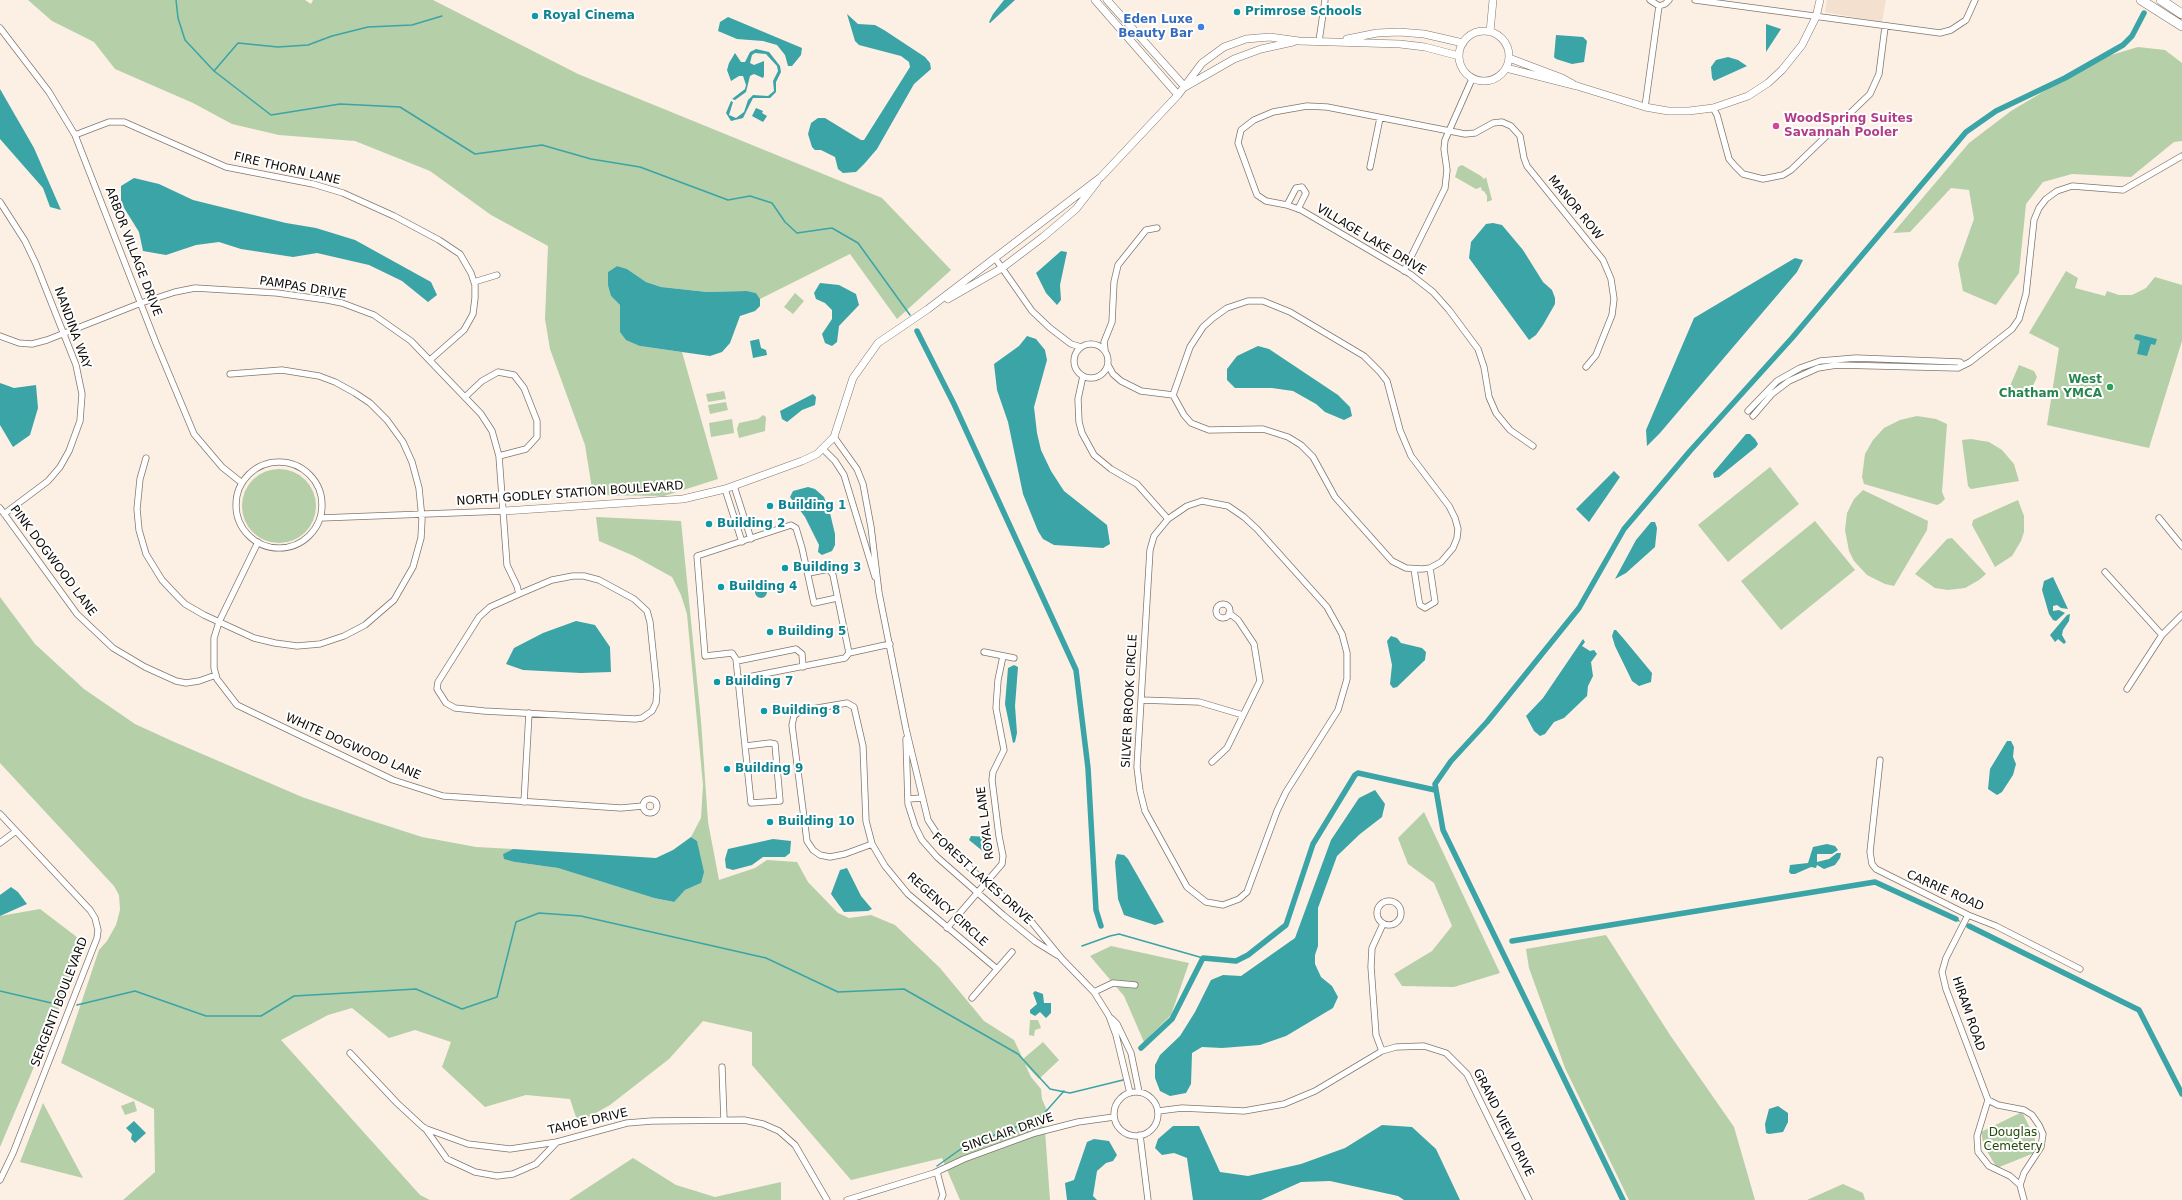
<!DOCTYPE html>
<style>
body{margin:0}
canvas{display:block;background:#fcefe3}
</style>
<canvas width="2182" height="1200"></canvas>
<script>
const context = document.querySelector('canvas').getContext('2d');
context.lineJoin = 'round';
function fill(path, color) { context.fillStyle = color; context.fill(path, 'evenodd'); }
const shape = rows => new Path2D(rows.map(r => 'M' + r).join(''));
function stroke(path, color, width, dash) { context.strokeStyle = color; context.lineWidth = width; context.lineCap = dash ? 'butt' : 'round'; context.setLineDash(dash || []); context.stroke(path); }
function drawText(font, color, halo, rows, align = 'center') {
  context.font = font + ' "DejaVu Sans",sans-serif'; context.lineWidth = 4; context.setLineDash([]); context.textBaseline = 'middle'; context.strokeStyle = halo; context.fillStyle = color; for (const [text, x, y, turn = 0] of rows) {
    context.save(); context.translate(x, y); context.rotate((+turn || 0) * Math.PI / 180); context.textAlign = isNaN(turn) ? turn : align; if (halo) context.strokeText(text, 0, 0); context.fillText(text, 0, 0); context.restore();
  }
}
fill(shape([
 [1827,0,1886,0,1882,22,1825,12]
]), '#f3e0cf');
fill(shape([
 [28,0,305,0,311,4,313,0,433,0,578,74,882,198,951,270,897,319,850,254,760,299,756,293,747,291,707,292,661,287,646,282,627,269,617,266,608,272,611,296,620,305,620,315,640,346,682,352,718,479,664,496,593,495,585,445,550,349,545,319,548,246,491,215,430,171,355,141,279,135,232,124,193,103,115,69,94,42,52,21],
 [2138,47,2165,50,2182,63,2182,141,2174,142,2131,177,2072,174,2043,182,2026,204,2019,273,1996,305,1963,291,1958,264,1974,219,1969,190,1951,188,1910,232,1893,233,1969,143,2011,111,2098,59],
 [1462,165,1481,176,1484,179,1486,177,1492,200,1487,202,1487,196,1484,191,1482,191,1481,187,1476,189,1455,177,1458,167],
 [2066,271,2078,278,2075,288,2105,296,2107,291,2119,295,2132,295,2146,288,2155,277,2182,285,2182,341,2149,448,2047,425,2059,348,2029,333],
 [795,293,804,301,793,314,784,307],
 [2019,365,2034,371,2037,377,2027,399,2015,393,2010,386],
 [724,391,726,399,708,402,706,394],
 [726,402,728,410,710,414,708,405],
 [763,415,766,417,765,431,739,438,737,429,739,423,758,419],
 [1917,416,1936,419,1947,424,1942,492,1945,499,1941,503,1937,505,1864,484,1862,477,1865,454,1873,440,1884,428,1900,420],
 [732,419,734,433,711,437,709,423],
 [1971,439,1989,442,2002,450,2014,464,2019,481,1971,489,1968,486,1962,440],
 [1770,467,1799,504,1728,562,1698,525],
 '242 506a37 37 0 1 1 74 0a37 37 0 1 1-74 0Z',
 [1863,490,1928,521,1927,530,1894,586,1885,584,1867,575,1854,561,1849,551,1845,530,1847,513,1854,499],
 [2018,500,2024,516,2024,532,2021,541,2012,556,1995,567,1972,525,1973,520],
 [596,517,681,521,701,721,708,822,719,880,755,868,767,860,797,862,808,882,838,913,849,918,871,915,895,925,940,968,984,1021,1014,1040,1023,1059,1043,1042,1059,1060,1039,1079,1025,1064,1031,1077,1041,1089,1042,1099,1049,1115,1044,1117,1050,1200,960,1200,942,1158,851,1180,752,1065,752,1032,703,1021,669,1059,610,1105,578,1123,570,1099,526,1095,485,1107,442,1067,451,1042,415,1030,389,1038,352,1008,328,1015,281,1040,420,1195,430,1200,123,1200,155,1172,154,1109,61,1063,99,950,107,941,116,925,120,910,119,895,114,886,0,763,0,597,35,644,84,689,135,724,172,741,302,797,363,818,422,837,476,847,513,849,503,854,515,862,558,868,654,898,673,902,685,890,701,883,697,841,691,837,701,818,703,785,687,614,681,595,672,577,634,556,599,541],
 [1815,521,1855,570,1781,630,1741,581],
 [1952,538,1986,574,1979,580,1965,588,1948,590,1935,588,1915,574,1947,539],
 [1424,812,1500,973,1454,987,1402,986,1394,974,1432,951,1452,926,1434,883,1408,864,1398,838],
 [40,909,86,944,0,1147,0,916],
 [1606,935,1670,1035,1734,1127,1755,1200,1629,1200,1565,1068,1529,968,1526,949],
 [1111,946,1189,963,1171,1015,1144,1042,1124,996,1090,956],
 [1030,1020,1038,1020,1041,1028,1035,1030,1034,1036,1029,1035],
 [134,1101,137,1111,125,1115,121,1106],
 [43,1103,83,1178,20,1162],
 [2022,1112,2035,1138,2034,1153,1997,1168,1984,1146,1981,1132],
 [633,1158,676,1185,715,1197,781,1182,781,1200,569,1200],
 [1843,1184,1863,1193,1865,1200,1807,1200]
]), '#b5cfa8');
fill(shape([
 [1004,0,1015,0,990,23,989,22,993,14],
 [847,14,858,24,875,25,884,30,925,57,930,63,931,69,914,84,877,149,865,163,856,172,843,173,838,169,835,157,821,150,815,150,812,147,808,134,811,123,818,118,825,118,861,140,864,140,910,67,909,62,901,56,859,45,855,41],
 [728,17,802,48,801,55,792,66,788,66,785,55,777,45,763,41,737,39,718,31,720,22],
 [1766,24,1781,29,1766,52],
 [1556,35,1583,37,1587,41,1584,62,1572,64,1556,59,1554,57],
 [756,49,769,52,780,66,781,72,776,82,776,92,770,98,753,98,743,118,731,121,726,113,731,101,733,102,729,115,736,118,744,112,748,100,753,95,768,96,774,91,773,81,778,71,777,66,766,54,755,53,752,55,750,63,754,65,764,61,764,76,763,78,754,74,750,76,746,92,735,100,732,99,745,89,746,85,743,76,739,76,731,81,727,70,729,63,735,53,741,62,745,62,750,52],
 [1728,57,1738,60,1747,66,1714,81,1712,78,1711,67,1716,60],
 [0,89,34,148,61,210,50,207,43,188,0,139],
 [756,108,763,111,762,113,767,116,763,122,752,116],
 [134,178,159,184,193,200,286,223,316,228,355,240,431,282,437,295,428,302,402,281,369,265,317,253,293,257,241,249,219,242,196,245,166,255,143,251,139,232,121,203,121,186],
 [1493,223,1502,225,1523,250,1543,282,1552,290,1555,298,1555,304,1543,325,1536,335,1529,340,1469,258,1471,242,1486,224],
 [1061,251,1067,252,1060,285,1061,300,1057,305,1046,293,1036,273],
 [1795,258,1803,260,1797,272,1660,433,1647,446,1646,430,1694,318],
 [617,266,627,269,646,282,661,287,707,292,747,291,756,293,760,299,760,306,755,311,740,316,730,343,722,352,710,356,640,346,626,340,620,332,620,305,611,296,608,285,608,272],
 [820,283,839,285,856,294,859,305,839,326,837,342,832,346,825,343,822,334,832,319,832,310,825,303,816,299,814,293],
 [2137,334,2157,339,2155,345,2151,344,2147,356,2137,354,2140,341,2134,339,2135,335],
 [1027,336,1036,339,1045,350,1047,360,1034,407,1037,433,1041,450,1051,471,1064,491,1107,525,1110,544,1103,548,1054,545,1043,539,1038,531,1023,494,1008,422,997,390,994,364,1019,346],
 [759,339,761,348,766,350,767,355,753,358,750,341],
 [1258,346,1269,349,1338,395,1350,407,1352,416,1344,420,1325,412,1316,404,1293,391,1272,388,1235,388,1227,380,1227,369,1237,356],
 [0,383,14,388,36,385,38,408,30,435,13,447,0,425],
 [813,394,816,397,815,405,802,410,787,422,782,419,780,411],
 [1746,434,1750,434,1755,439,1758,444,1756,447,1719,477,1714,478,1713,473],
 [1614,471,1620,477,1589,522,1576,509],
 [808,487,815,489,824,497,830,513,835,534,835,545,832,551,822,555,818,552,819,545,805,517,790,497,793,491],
 [1651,522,1655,522,1657,528,1655,547,1626,573,1615,579,1636,540],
 [2053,577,2068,609,2061,608,2057,605,2053,606,2053,611,2059,610,2065,613,2056,621,2053,620,2049,614,2042,590,2044,581],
 '755 592a6 6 0 1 1 12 0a6 6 0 1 1-12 0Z',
 [2070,614,2069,621,2063,630,2062,635,2066,642,2064,644,2058,639,2055,642,2050,635,2067,615],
 [576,621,595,625,610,647,611,672,581,673,523,670,506,664,514,648,543,633],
 [1614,630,1616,630,1623,638,1652,673,1651,682,1639,686,1632,681,1615,646,1612,636],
 [1391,636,1397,638,1401,643,1422,648,1426,652,1425,660,1397,687,1393,688,1390,684,1392,665,1387,641],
 [1583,639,1585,642,1582,646,1590,651,1594,650,1597,654,1591,662,1593,676,1588,686,1587,696,1564,718,1554,722,1545,734,1540,736,1534,731,1526,716,1543,698],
 [1014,665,1018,667,1015,706,1017,733,1015,742,1013,743,1005,704,1008,668],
 [2007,741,2011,741,2014,747,2013,757,2016,764,2013,775,2002,792,1997,795,1988,789,1990,769],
 [1375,790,1385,804,1382,817,1360,834,1337,856,1318,908,1318,946,1315,955,1315,964,1321,977,1332,986,1338,997,1333,1008,1286,1036,1260,1045,1222,1048,1202,1047,1192,1053,1191,1084,1186,1093,1170,1096,1160,1091,1155,1078,1155,1065,1160,1055,1180,1036,1195,1012,1211,980,1223,975,1241,976,1295,938,1331,840,1359,798],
 [971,836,987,837,992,849,991,854,985,853,974,844,969,840],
 [691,837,697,841,704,872,701,883,685,890,674,902,654,898,558,868,515,862,504,859,503,854,513,849,656,858,673,850],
 [773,839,791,841,790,853,785,857,763,857,752,865,733,870,726,868,725,859,728,849],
 [1827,844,1835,846,1838,850,1832,854,1817,854,1817,862,1829,859,1837,853,1841,853,1840,858,1835,865,1824,869,1817,865,1816,868,1811,867,1795,874,1791,874,1789,872,1790,865,1808,863,1813,847],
 [1117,854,1124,855,1128,859,1164,922,1155,925,1124,915,1118,899,1115,862],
 [847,868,861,896,872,909,868,911,844,912,831,894,840,870],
 [11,887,18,892,27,904,0,916,0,895],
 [1035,991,1043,994,1044,1003,1051,1003,1051,1013,1046,1018,1040,1012,1035,1016,1030,1013,1030,1010,1037,1004,1033,993],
 [1778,1106,1788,1113,1788,1122,1783,1132,1769,1134,1766,1133,1765,1124,1769,1109],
 [134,1121,146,1133,135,1143,131,1139,132,1134,126,1128],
 [1382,1125,1412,1127,1436,1149,1460,1200,1404,1200,1398,1196,1330,1181,1301,1182,1261,1200,1193,1200,1187,1158,1174,1153,1162,1155,1155,1148,1158,1139,1173,1126,1199,1126,1220,1172,1248,1176,1301,1164,1345,1148],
 [1094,1139,1109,1141,1117,1155,1113,1161,1106,1163,1097,1171,1093,1196,1097,1200,1067,1200,1065,1183,1074,1180,1087,1142]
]), '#3aa4a7');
stroke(shape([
 [176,0,178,18,185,40,214,71],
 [442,16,412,25,368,27,332,36,308,45,278,47,238,43,214,71,271,115,340,104,400,107,475,154,542,145,591,159,640,167,728,200,750,196,772,203,785,222,797,233,832,228,858,243,910,315],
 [1956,919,1959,921],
 [1967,925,1969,926],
 [1082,946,1110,936,1119,934,1203,958],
 [0,991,60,1005],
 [77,1005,135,991,206,1016,261,1016,294,996,416,989,462,1009,497,997,516,922,539,913,581,916,766,958,838,992,904,989,1018,1054,1050,1089,1070,1093,1123,1080],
 [937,1166,965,1146,1040,1118,1064,1091]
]), '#3aa4a7', 1.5);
stroke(shape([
 [917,331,954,404,1076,670,1088,768,1096,910,1101,926],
 [1969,926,2139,1010,2182,1094],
 [1512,941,1875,882,1956,919],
 [1141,1048,1172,1019,1203,958,1236,961,1248,955,1286,925,1313,844,1355,775,1358,773,1435,790],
 [1623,1200,1443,830,1435,784,1451,761,1487,722,1579,608,1624,529,1690,451,1792,338,1966,132,1996,111,2065,78,2123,45,2132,36,2144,13]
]), '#3aa4a7', 5.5);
const minor = shape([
 [1650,0,1659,6,1665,4,1669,0],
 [1695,0,1940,33,1951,30,1966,20,1975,0],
 [0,28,49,92,75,135,156,343,194,434,222,467,242,483],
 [1319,41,1325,0],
 [1645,107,1659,6],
 [1713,108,1717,115,1729,159,1735,166,1743,174,1763,179,1783,175,1791,170,1870,94,1879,74,1885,27],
 [75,135,109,122,124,122,226,167,313,184,343,193,394,216,439,240,460,254,471,273,475,285,475,298,473,314,464,330,430,360],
 [1370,167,1380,118],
 [0,202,25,241,36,264,76,365,82,394,80,421,69,451,60,467,48,481,4,514],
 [1287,205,1296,188,1302,187,1306,193,1298,209],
 [995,258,1032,311,1050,328,1071,344,1081,347],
 [1404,271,1445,188,1447,170,1444,149,1445,140,1472,79],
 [474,282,497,275],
 [1248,301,1263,301,1290,312,1364,356,1380,372,1387,381,1400,430,1411,456,1449,506,1455,518,1458,529,1457,538,1453,548,1441,562,1430,568,1422,569,1406,568,1392,561,1335,497,1313,457,1301,445,1288,437,1263,429,1209,430,1191,423,1184,415,1173,395,1190,347,1203,327,1213,318,1227,308,1248,301],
 [0,336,19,343,32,344,47,340,141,303,175,292,195,288,277,293,327,300,342,303,374,315,411,341,481,414,492,431,499,456,507,565,517,586,519,594],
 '1074 361a17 17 0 1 1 34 0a17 17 0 1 1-34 0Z',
 [1105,350,1104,342,1112,322,1114,282,1118,265,1146,230,1157,228],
 [1108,365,1113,374,1121,381,1141,391,1173,395],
 [1083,376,1078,399,1079,422,1082,433,1094,455,1111,469,1137,484,1168,519],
 [465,397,482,381,498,372,514,375,524,388,537,421,537,437,526,449,499,456],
 [1748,411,1777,381,1800,368,1820,361,1856,358,1960,362,1963,365],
 [1753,416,1772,394,1789,381,1818,368,1837,365,1958,368,1970,362,2012,329,2019,319,2026,294,2034,220,2039,208,2046,199,2057,191,2072,186,2123,190,2182,156],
 [834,437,857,469,863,484,871,527,879,593,906,729,928,820,943,843,986,883,1025,914,1062,959,1094,992,1109,1016,1116,1035,1130,1093],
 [1533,446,1510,430,1496,413,1489,397,1484,367,1478,349,1449,310,1433,292,1410,274,1301,210,1287,205,1266,201,1257,195,1238,143,1241,130,1254,120,1273,112,1307,106,1327,107,1465,134,1475,133,1493,123,1502,122,1511,126,1520,136,1524,158,1527,166,1603,260,1611,279,1614,299,1612,315,1596,355,1586,367],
 [823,449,835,461,844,475,875,577],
 [146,458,140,479,137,509,139,530,146,554,162,580,178,597,185,604,204,615,254,638,275,643,297,646,320,644,344,636,365,625,394,600,413,567,421,538,422,519,419,488,412,462,403,442,387,420,370,403,355,393,335,382,319,376,282,370,230,374],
 '236 505a43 43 0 1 1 86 0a43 43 0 1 1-86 0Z',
 [734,486,751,539],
 [725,489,742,542],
 [1202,501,1228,506,1244,517,1257,529,1327,607,1342,634,1347,653,1347,679,1338,710,1286,792,1277,811,1247,892,1239,899,1223,905,1206,902,1187,887,1145,811,1140,791,1137,767,1150,550,1154,536,1168,519,1187,506,1202,501],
 [0,508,77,614,113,648,145,667,176,681,186,683,199,681,216,675],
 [320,518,504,511],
 [2159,518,2182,546],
 [258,542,219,622,214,638,214,668,217,679,237,705,393,780,443,796,621,808,643,806],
 [1414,569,1419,601,1420,605,1425,608,1435,602,1430,568],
 [2105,572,2162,635],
 [573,576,584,576,599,580,634,599,647,611,650,622,657,690,656,703,652,711,642,718,635,719,484,711,455,708,446,703,437,689,438,682,479,617,490,607,519,594,552,580,573,576],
 '1216 611a7 7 0 1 1 14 0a7 7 0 1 1-14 0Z',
 [984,652,1014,658],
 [849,653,890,644],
 [737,661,796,649,802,654,803,667],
 [738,679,845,658,849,653,833,575,829,569,809,573],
 [2127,689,2162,635,2182,615],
 [1141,700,1199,702,1243,715],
 [906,739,908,804,915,826,922,840,937,857,1003,915,1036,942,1057,955],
 [746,746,770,743,775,744,780,801,751,803,736,659,732,653,705,656,697,556,791,525,796,528,802,548,814,603,837,598],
 [1880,760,1870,852,1872,864,1876,869,1968,915,1996,926,2080,969],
 [1212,762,1227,748,1260,681,1254,644,1238,620,1229,613],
 '643 806a7 7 0 1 1 14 0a7 7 0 1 1-14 0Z',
 [908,799,921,798],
 [524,802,529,713],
 [0,814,90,910,95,918,98,930,97,938,13,1153,0,1180],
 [0,843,16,831],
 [872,844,845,854,830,857,820,855,813,850,807,841,792,725,794,716,800,711,847,703,854,707,863,746,866,821,872,844,885,866,908,894,997,969],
 '1377 913a12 12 0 1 1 24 0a12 12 0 1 1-24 0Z',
 [1968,915,1946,958,1942,972,1946,989,1988,1100,1977,1136,1978,1152,1989,1166,2010,1176,2020,1185,2024,1200],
 [947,928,1002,864,1003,856,999,836,992,780,993,772,1004,750,996,708,998,680,1003,656],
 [1094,992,1113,983,1135,985],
 [972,998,1012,952],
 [1112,1019,1117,1024,1131,1053,1139,1092],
 [1382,1051,1376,1035,1371,967,1372,948,1383,924],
 [350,1053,397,1103,424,1128,468,1144,510,1149,557,1142,627,1123,652,1121,744,1120,763,1124,779,1131,795,1145,827,1200],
 [722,1067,724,1120],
 '1114 1114a22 22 0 1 1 44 0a22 22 0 1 1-44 0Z',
 [1988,1100,1998,1105,2024,1110,2032,1115,2039,1125,2043,1134,2041,1147,2024,1173,2020,1185],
 [1158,1111,1182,1108,1244,1111,1284,1104,1315,1091,1382,1051,1396,1047,1424,1046,1446,1053,1467,1074,1529,1200],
 [425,1128,447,1159,475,1172,497,1176,513,1174,536,1164,557,1142],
 [1140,1135,1148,1200],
 [937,1172,943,1195,941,1200],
 [847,1200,934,1173,964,1159,1035,1133,1078,1122,1114,1117]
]);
const tertiary = shape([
 [1095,0,1178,95],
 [1107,0,1185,87],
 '1459 56a25 25 0 1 1 50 0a25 25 0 1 1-50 0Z',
 [1490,32,1493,0],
 [1347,39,1377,33,1399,32,1424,34,1463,43],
 [1509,58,1562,78,1573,84],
 [1506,68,1577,86,1645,107,1668,111,1689,111,1713,108,1748,96,1768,83,1782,70,1802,45,1816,17,1820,0],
 [1185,87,1234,59,1261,49,1293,42],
 [948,299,1002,268,1043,237,1076,209,1097,182],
 [504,511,683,499,725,489,802,461,817,454,834,437,853,378,878,343,928,309,1101,177,1178,95,1202,63,1224,47,1246,39,1270,37,1299,41,1400,44,1425,47,1459,56]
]);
const primary = shape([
 [2141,0,2182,26],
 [2161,0,2182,14]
]);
stroke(minor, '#83776d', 7);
stroke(tertiary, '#83776d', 8);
stroke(primary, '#83776d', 10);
stroke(minor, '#fff', 5.5);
stroke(tertiary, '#fff', 7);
stroke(primary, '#fff', 9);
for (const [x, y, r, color] of [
 [1237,12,4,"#0f9aa8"],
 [535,16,4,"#0f9aa8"],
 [1201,27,4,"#3f7fe0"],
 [1776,126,4,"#d1479c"],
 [2110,387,4,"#2e9e5b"],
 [770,506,4,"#0f9aa8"],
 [709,524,4,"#0f9aa8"],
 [785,568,4,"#0f9aa8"],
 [721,587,4,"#0f9aa8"],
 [770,632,4,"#0f9aa8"],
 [717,682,4,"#0f9aa8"],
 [764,711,4,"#0f9aa8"],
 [727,769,4,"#0f9aa8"],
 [770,822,4,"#0f9aa8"]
]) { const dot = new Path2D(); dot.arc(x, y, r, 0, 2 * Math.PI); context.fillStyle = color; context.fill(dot); stroke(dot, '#fff', 1.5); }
drawText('bold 12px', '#0d838f', '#fff', [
 ["Primrose Schools",1245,12],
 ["Royal Cinema",543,16],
 ["Building 1",778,506],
 ["Building 2",717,524],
 ["Building 3",793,568],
 ["Building 4",729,587],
 ["Building 5",778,632],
 ["Building 7",725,682],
 ["Building 8",772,711],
 ["Building 9",735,769],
 ["Building 10",778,822]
], 'left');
drawText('bold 12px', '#366cbe', '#fff', [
 ["Eden Luxe",1193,20],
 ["Beauty Bar",1193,34]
], 'right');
drawText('bold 12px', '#b23c85', '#fff', [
 ["WoodSpring Suites",1784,119],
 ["Savannah Pooler",1784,133]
], 'left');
drawText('12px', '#0f0b07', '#fff', [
 ["FIRE THORN LANE",287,169,13],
 ["MANOR ROW",1575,208,51],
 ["VILLAGE LAKE DRIVE",1371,240,31],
 ["ARBOR VILLAGE DRIVE",133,252,69],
 ["PAMPAS DRIVE",303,288,9],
 ["NANDINA WAY",72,328,70],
 ["NORTH GODLEY STATION BOULEVARD",570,494,-4],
 ["PINK DOGWOOD LANE",53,561,53],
 ["SILVER BROOK CIRCLE",1130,701,-87],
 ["WHITE DOGWOOD LANE",353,747,24],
 ["ROYAL LANE",986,823,-97],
 ["FOREST LAKES DRIVE",982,879,42],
 ["CARRIE ROAD",1945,891,24],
 ["REGENCY CIRCLE",947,910,42],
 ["SERGENTI BOULEVARD",60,1002,-69],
 ["HIRAM ROAD",1968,1014,71],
 ["TAHOE DRIVE",588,1122,-13],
 ["GRAND VIEW DRIVE",1503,1123,63],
 ["SINCLAIR DRIVE",1008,1133,-19]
]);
drawText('bold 12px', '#27864d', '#fff', [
 ["West",2102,380],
 ["Chatham YMCA",2102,394]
], 'right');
drawText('12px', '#244807', '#fff', [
 ["Douglas",2013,1133],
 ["Cemetery",2013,1147]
]);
</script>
